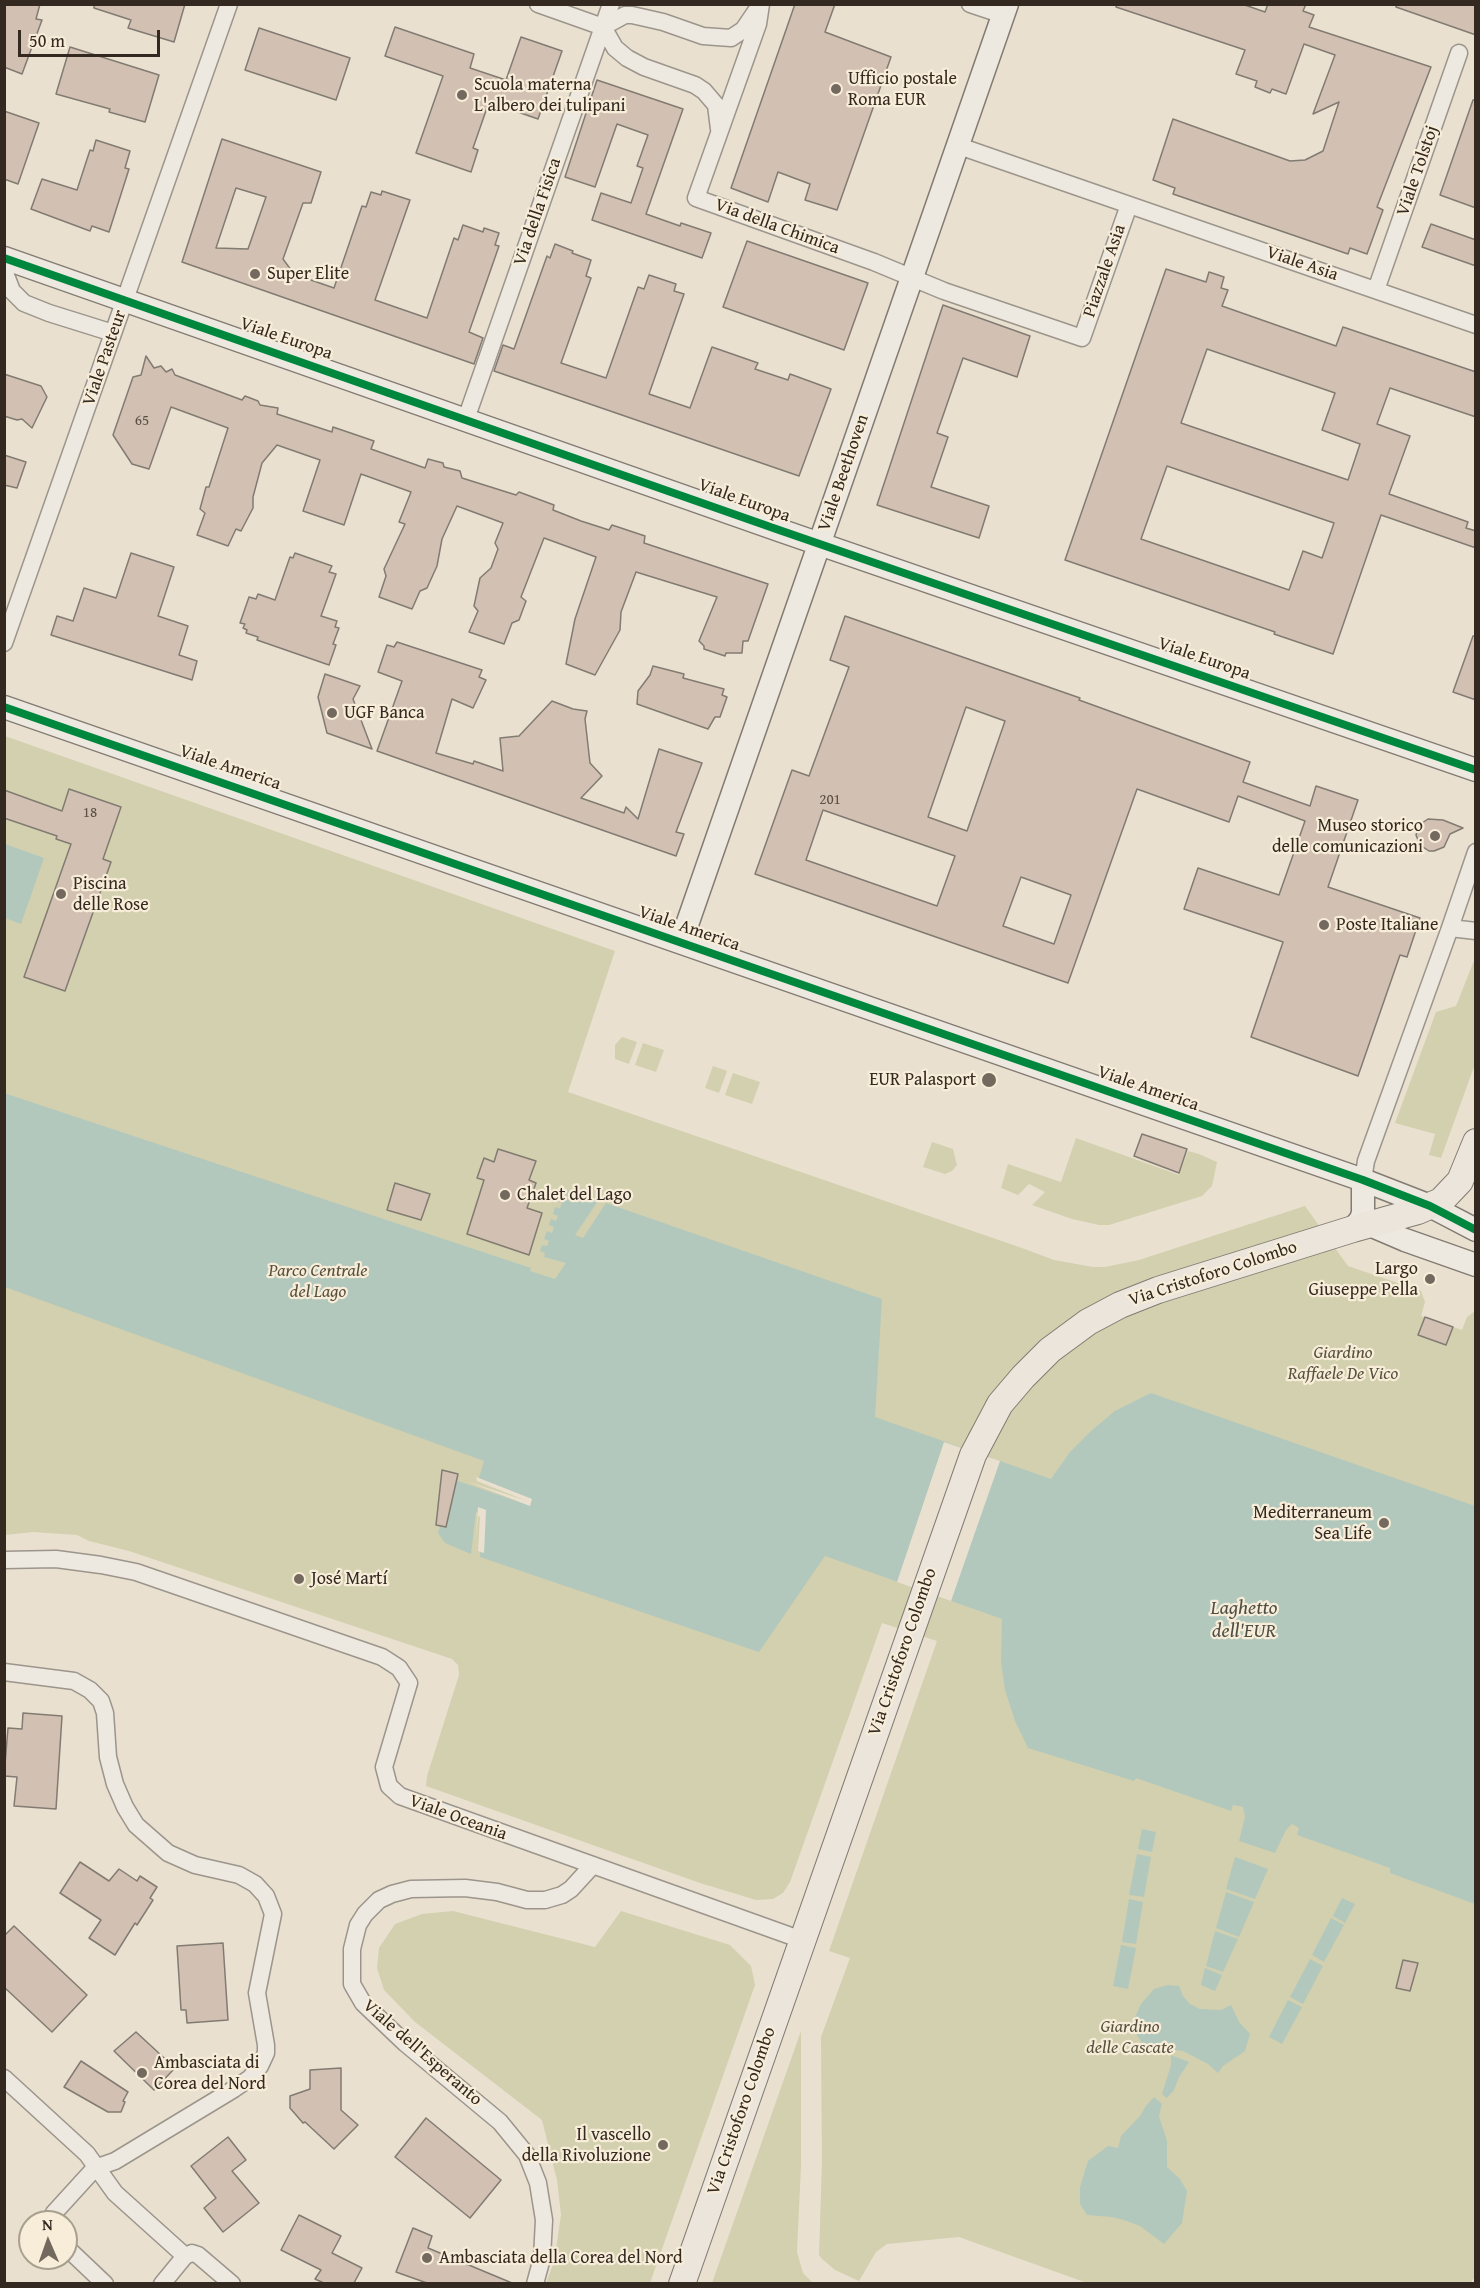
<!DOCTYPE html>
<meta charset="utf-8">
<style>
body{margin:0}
#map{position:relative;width:1480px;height:2288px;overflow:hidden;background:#eae0d0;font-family:"Gentium Book Plus",serif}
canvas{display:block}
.frame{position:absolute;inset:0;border:6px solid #332920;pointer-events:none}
.north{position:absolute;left:18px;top:2210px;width:60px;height:60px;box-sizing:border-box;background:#f8edd9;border:2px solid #a99f8f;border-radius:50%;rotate:358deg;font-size:16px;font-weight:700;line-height:24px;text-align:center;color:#332920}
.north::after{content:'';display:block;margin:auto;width:21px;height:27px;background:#73695e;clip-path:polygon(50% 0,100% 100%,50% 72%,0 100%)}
.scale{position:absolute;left:18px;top:30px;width:142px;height:27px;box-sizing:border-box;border:3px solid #332920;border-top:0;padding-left:8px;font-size:18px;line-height:21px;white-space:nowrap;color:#332920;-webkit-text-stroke:4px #f8edd9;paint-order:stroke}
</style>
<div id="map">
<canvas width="1480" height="2288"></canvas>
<div class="frame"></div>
<div class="north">N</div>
<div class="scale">50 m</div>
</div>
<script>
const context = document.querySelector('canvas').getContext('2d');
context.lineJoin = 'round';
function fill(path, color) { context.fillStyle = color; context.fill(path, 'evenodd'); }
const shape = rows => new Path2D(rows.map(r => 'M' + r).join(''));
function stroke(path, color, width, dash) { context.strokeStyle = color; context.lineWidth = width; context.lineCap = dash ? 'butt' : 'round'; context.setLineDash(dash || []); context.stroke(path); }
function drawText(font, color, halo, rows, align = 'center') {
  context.font = font + ' "Gentium Book Plus",serif'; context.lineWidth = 4.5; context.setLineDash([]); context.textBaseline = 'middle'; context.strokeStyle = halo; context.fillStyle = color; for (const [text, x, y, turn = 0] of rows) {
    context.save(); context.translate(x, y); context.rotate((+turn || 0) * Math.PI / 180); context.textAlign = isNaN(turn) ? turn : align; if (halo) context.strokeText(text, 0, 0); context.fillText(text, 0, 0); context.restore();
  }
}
fill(shape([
 [5,736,615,951,568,1092,1022,1248,1054,1260,1093,1267,1105,1267,1139,1260,1305,1206,1348,1266,1421,1291,1425,1302,1421,1316,1462,1330,1467,1317,1475,1311,1476,2275,1470,2284,1087,2283,959,2237,887,2244,876,2252,859,2281,835,2270,821,2258,819,2255,822,2161,821,2037,850,1958,829,1951,937,1641,882,1623,790,1882,783,1893,773,1899,756,1900,700,1883,426,1786,427,1776,459,1675,458,1665,452,1659,129,1551,89,1541,77,1535,33,1532,5,1535],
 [1475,958,1475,1064,1441,1158,1429,1155,1435,1134,1395,1123,1436,1012,1456,1006],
 [622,1037,637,1042,629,1064,615,1059,615,1045],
 [643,1043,664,1050,656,1072,635,1065],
 [713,1066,727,1071,719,1093,705,1088],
 [733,1073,760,1082,752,1104,725,1095],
 [1076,1138,1179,1175,1188,1151,1199,1154,1217,1162,1212,1186,1202,1196,1109,1225,1099,1225,1072,1219,1032,1205,1045,1192,1029,1184,1018,1195,1001,1188,1008,1164,1061,1182],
 [932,1142,953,1149,957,1165,952,1171,945,1174,923,1167],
 [453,1911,595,1947,621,1911,730,1945,751,1966,755,1985,650,2283,546,2283,554,2262,561,2215,557,2180,542,2120,415,2022,384,1990,377,1968,379,1948,395,1924,422,1914],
 [801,2031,801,2166,797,2252,803,2273,813,2283,712,2283]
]), '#d2d0ae');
fill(shape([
 [5,844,44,858,21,924,5,918],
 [4,1093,531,1268,530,1271,555,1279,566,1263,544,1257,545,1253,540,1251,542,1245,547,1246,549,1241,544,1239,547,1231,552,1233,554,1227,549,1225,551,1219,556,1221,558,1216,553,1214,555,1207,560,1208,562,1203,557,1201,559,1196,564,1197,567,1190,598,1201,575,1235,583,1238,606,1203,882,1299,875,1417,1051,1479,1070,1452,1091,1431,1115,1411,1151,1393,1475,1506,1475,1904,1390,1873,1390,1868,1297,1835,1299,1828,1292,1824,1286,1830,1275,1853,1239,1841,1245,1817,1243,1807,1233,1805,1231,1811,1136,1778,1134,1781,1028,1748,1015,1721,1005,1690,1001,1662,1002,1619,825,1556,759,1652,480,1557,483,1515,476,1512,471,1554,445,1543,438,1533,455,1480,528,1505,531,1499,479,1478,484,1461,5,1287],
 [1142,1829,1156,1832,1152,1852,1138,1849],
 [1137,1854,1151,1857,1144,1897,1129,1895],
 [1235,1857,1268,1869,1255,1899,1226,1889],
 [1226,1892,1254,1902,1239,1937,1216,1928],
 [1342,1898,1355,1904,1345,1923,1333,1916],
 [1129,1899,1143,1902,1136,1944,1122,1942],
 [1331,1918,1344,1925,1324,1962,1312,1955],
 [1215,1931,1238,1939,1223,1972,1206,1966],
 [1121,1945,1136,1948,1128,1989,1113,1986],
 [1310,1959,1323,1966,1303,2004,1290,1997],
 [1205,1968,1222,1975,1215,1991,1201,1985],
 [1168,1985,1179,1986,1183,1996,1190,2004,1200,2009,1221,2010,1231,2005,1239,2022,1250,2034,1245,2051,1223,2066,1218,2073,1208,2064,1183,2051,1144,2046,1131,2026,1141,2004,1154,1989],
 [1288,2000,1302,2007,1282,2044,1269,2037],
 [1171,2055,1189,2062,1179,2077,1174,2090,1167,2098,1162,2094,1171,2065],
 [1154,2097,1162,2104,1159,2116,1167,2141,1167,2167,1180,2179,1187,2191,1182,2223,1164,2244,1140,2226,1127,2221,1112,2217,1087,2215,1080,2204,1080,2187,1088,2161,1108,2146,1118,2148,1121,2136,1140,2116,1146,2106]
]), '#b3c8bc');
fill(shape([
 [944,1442,1000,1461,951,1601,897,1582],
 [476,1477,532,1499,530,1506,466,1481,527,1501,477,1481],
 [478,1507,486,1510,484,1553,478,1551,480,1517,478,1516,475,1550]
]), '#eae0d0');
const building = shape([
 [4,4,40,4,36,19,42,20,22,74,4,67,4,4],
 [94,4,185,4,174,42,128,28,131,20,94,8,94,4],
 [795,4,835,4,825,32,891,57,837,210,805,200,810,184,778,172,768,202,731,188,795,4],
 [1117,4,1242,4,1265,12,1268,4,1306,4,1303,11,1314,15,1309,27,1431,67,1377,207,1383,210,1367,254,1350,248,1348,254,1173,194,1175,188,1153,180,1173,119,1290,161,1305,160,1323,151,1339,102,1313,114,1335,55,1304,44,1286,94,1272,89,1270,93,1255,87,1257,81,1236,74,1245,50,1116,7,1117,4],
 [1396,4,1476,4,1476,35,1396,7,1396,4],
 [395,27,474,54,470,68,506,80,521,37,562,51,538,119,489,102,473,148,478,150,471,172,416,153,443,76,385,56,395,27],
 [259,28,350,58,336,100,245,70,259,28],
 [70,47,159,75,145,122,109,112,110,109,56,94,70,47],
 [597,80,683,109,646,214,680,226,681,223,711,233,702,258,592,220,601,193,631,203,643,168,637,166,648,135,617,124,595,187,565,177,597,80],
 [1473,100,1476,100,1476,208,1440,195,1473,100],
 [4,111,39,123,18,184,4,179,4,111],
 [222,139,321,172,311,203,303,203,283,259,294,274,308,279,334,288,362,206,366,207,371,192,381,195,382,191,410,200,375,300,427,318,454,238,458,240,463,225,483,232,484,228,499,233,495,245,499,246,469,332,483,338,474,364,182,262,222,139],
 [236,188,266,197,248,249,216,248,236,188],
 [96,140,130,151,125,168,129,169,109,232,92,226,90,231,31,209,42,179,77,190,90,150,93,151,96,140],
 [1431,224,1476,240,1476,266,1422,247,1431,224],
 [747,241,868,283,844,350,723,307,747,241],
 [555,244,573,251,572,253,591,260,586,276,591,278,561,363,606,378,638,287,644,289,649,275,676,284,674,291,684,294,649,394,690,408,712,347,758,363,755,369,788,380,790,374,831,389,799,476,494,371,503,345,514,349,547,256,550,258,555,244],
 [1166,269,1206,282,1209,272,1224,277,1221,288,1228,290,1222,306,1336,346,1343,327,1476,372,1476,417,1390,388,1377,424,1410,436,1389,494,1468,522,1466,528,1476,531,1476,548,1381,515,1333,654,1274,634,1275,632,1065,560,1166,269],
 [1207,349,1335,393,1322,430,1360,444,1348,480,1181,423,1207,349],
 [1167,466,1334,523,1322,558,1303,551,1289,590,1141,539,1167,466],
 [943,305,1030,336,1017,377,963,358,937,433,948,437,931,487,989,506,979,538,877,505,943,305],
 [146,356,154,368,161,366,166,372,172,369,175,375,242,400,245,396,258,401,260,405,278,408,277,414,332,432,333,427,374,441,371,449,425,468,428,459,443,463,444,467,460,471,462,478,516,495,519,492,554,505,553,510,581,521,609,530,612,525,645,536,644,543,768,584,748,641,743,641,742,653,726,653,725,656,704,649,704,646,699,641,717,597,636,572,621,612,620,630,595,675,566,664,575,619,596,557,544,538,521,597,526,601,519,620,512,623,504,644,469,632,478,611,474,606,480,578,491,568,498,549,495,543,503,523,457,506,442,539,437,566,427,588,420,591,412,609,379,597,386,576,384,569,405,524,399,522,411,492,361,474,344,525,303,511,320,460,277,445,262,463,253,497,253,508,241,531,236,529,228,546,197,535,205,513,200,509,206,487,209,487,228,428,171,407,149,469,132,464,113,435,133,377,141,375,146,356],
 [4,374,41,386,47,397,32,428,22,419,17,420,4,416,4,374],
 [4,455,26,462,17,488,4,485,4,455],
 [131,553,174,567,158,616,188,626,179,655,197,661,192,680,51,635,57,616,73,621,84,588,116,598,131,553],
 [295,553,332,566,329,572,336,574,321,616,337,621,335,627,339,628,333,644,336,645,329,665,257,640,258,637,246,633,247,630,243,628,245,624,240,623,249,597,256,599,258,594,275,600,290,557,293,558,295,553],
 [845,616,1080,698,1079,700,1250,762,1243,782,1310,806,1316,786,1358,800,1328,887,1420,918,1407,957,1400,955,1358,1076,1251,1037,1283,942,1184,909,1198,868,1279,895,1305,821,1238,796,1229,822,1137,789,1068,983,755,874,792,770,809,776,849,667,830,660,845,616],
 [966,707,1005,721,967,831,928,817,966,707],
 [823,810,955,856,937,906,806,860,823,810],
 [1021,877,1071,895,1054,944,1003,926,1021,877],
 [1473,636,1476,636,1476,700,1453,692,1473,636],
 [397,642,482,670,479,677,486,680,473,708,452,699,436,753,473,764,474,761,503,771,500,738,519,736,552,701,573,709,587,711,585,719,590,763,602,776,581,798,624,813,626,807,638,819,659,749,702,763,676,832,684,834,676,856,377,751,402,681,378,672,387,645,394,647,397,642],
 [653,666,684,674,683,678,724,689,722,695,727,697,720,717,715,717,708,729,637,704,638,691,650,675,653,666],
 [325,674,360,686,353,699,372,749,327,733,318,697,325,674],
 [69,789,121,807,103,859,111,862,65,991,24,977,71,844,56,839,57,836,4,818,4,790,62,811,69,789],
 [1428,819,1443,820,1463,828,1450,834,1444,847,1434,851,1429,851,1420,845,1416,835,1419,825,1428,819],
 [1142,1134,1187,1149,1179,1173,1134,1156,1142,1134],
 [498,1149,536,1161,529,1180,536,1183,527,1208,542,1213,529,1255,467,1234,484,1180,477,1178,484,1158,494,1162,498,1149],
 [395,1183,430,1194,421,1220,387,1210,395,1183],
 [1425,1317,1453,1327,1446,1345,1418,1335,1425,1317],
 [442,1470,458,1474,446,1527,436,1525,442,1470],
 [23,1713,62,1716,56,1809,14,1806,17,1777,4,1776,8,1728,22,1729,23,1713],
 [80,1862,109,1881,119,1869,137,1881,140,1876,157,1887,150,1898,153,1900,137,1925,135,1923,115,1955,89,1938,101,1920,60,1893,80,1862],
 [14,1926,87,1995,52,2032,4,1987,4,1936,14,1926],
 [223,1943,228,2020,187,2023,186,2010,181,2010,177,1946,223,1943],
 [1403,1960,1418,1963,1410,1991,1396,1988,1403,1960],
 [136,2032,175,2068,154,2090,114,2051,136,2032],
 [81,2061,128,2092,123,2101,125,2102,121,2112,108,2112,64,2087,81,2061],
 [341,2068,341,2110,358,2125,334,2149,305,2122,303,2123,290,2108,290,2096,310,2089,310,2070,341,2068],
 [426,2118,501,2180,470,2218,395,2157,426,2118],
 [228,2137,246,2160,232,2171,259,2203,223,2232,204,2208,216,2198,191,2166,228,2137],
 [299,2215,341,2236,332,2253,362,2268,354,2283,324,2283,315,2279,321,2270,281,2250,299,2215],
 [413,2228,432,2236,428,2248,512,2283,427,2283,396,2272,413,2228]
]);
fill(building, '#d2c1b3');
stroke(building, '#827b72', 1.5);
const street = shape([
 [538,4,603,27],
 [761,4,758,24,696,198,874,262,944,291,1082,338,1129,205],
 [970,4,1003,15],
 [603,27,625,15,632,15,663,22,703,36,731,38,743,30,756,11],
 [603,27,615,48,627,58,644,67,695,85,704,91,716,105,719,129],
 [959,146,1476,325],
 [4,270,12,291,24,303,49,313,113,333],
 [1376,290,1459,53],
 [466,419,611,4],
 [4,643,229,4],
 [1450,928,1476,931],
 [1363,1180,1366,1161,1450,928,1476,852],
 [4,1560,56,1559,101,1565,136,1572,382,1657,399,1668,409,1683,384,1767,389,1786,400,1796,802,1940],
 [4,1672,74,1681,90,1690,101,1701,105,1713,108,1757,115,1784,125,1807,136,1825,168,1853,195,1865,239,1875,255,1884,266,1896,273,1914,257,1993,266,2045,266,2053,260,2066,250,2078,234,2089,115,2161,95,2168,54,2213,49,2222],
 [4,2078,87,2154,115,2193,185,2256],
 [66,2247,105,2284],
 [185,2256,192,2253,198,2255,232,2284],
 [162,2284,185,2256],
 [535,2284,542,2258,544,2220,538,2183,527,2155,500,2122,405,2043,363,2003,352,1984,352,1949,358,1925,365,1914,379,1900,392,1894,411,1889,465,1888,497,1892,527,1900,545,1900,562,1895,571,1889,593,1865]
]);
const secondary = shape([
 [4,258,779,530,1476,770],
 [4,707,1363,1180,1430,1206,1476,1230],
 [681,942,1007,4],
 [1370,1225,1405,1240,1476,1265],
 [1353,1229,1361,1219,1363,1213,1363,1180]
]);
const primary = shape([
 [682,2284,973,1455,1000,1404,1023,1377,1050,1350,1088,1322,1120,1305,1158,1290,1353,1229,1418,1211,1441,1201,1460,1181,1476,1142]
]);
stroke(street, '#9b958b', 19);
stroke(secondary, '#827b72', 25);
stroke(primary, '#827b72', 28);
stroke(street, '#ede8e0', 16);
stroke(secondary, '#ede8e0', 22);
stroke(primary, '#ebe5db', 26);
stroke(shape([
 [4,258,779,530,1476,770],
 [4,707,1363,1180,1430,1206,1476,1230]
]), '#00873e', 8);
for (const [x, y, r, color] of [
 [836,89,6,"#73695e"],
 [462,95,6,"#73695e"],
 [255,274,6,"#73695e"],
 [332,713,6,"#73695e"],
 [1435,836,6,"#73695e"],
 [61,894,6,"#73695e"],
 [1324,925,6,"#73695e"],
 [989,1080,8,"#73695e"],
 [505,1195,6,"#73695e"],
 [1430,1279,6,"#73695e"],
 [1384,1523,6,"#73695e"],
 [299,1579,6,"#73695e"],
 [142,2073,6,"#73695e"],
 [663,2145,6,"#73695e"],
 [427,2258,6,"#73695e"]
]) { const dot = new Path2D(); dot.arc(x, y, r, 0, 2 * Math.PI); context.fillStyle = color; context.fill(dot); stroke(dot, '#f8edd9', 2); }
drawText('15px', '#5b4f45', null, [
 ["65",142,421],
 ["201",830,800],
 ["18",90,813]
]);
drawText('18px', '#332920', '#f8edd9', [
 ["Ufficio postale",848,79],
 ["Roma EUR",848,100],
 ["Scuola materna",474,85],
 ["L'albero dei tulipani",474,106],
 ["Super Elite",267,274],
 ["UGF Banca",344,713],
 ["Museo storico",1423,826,"right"],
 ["delle comunicazioni",1423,847,"right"],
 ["Piscina",73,884],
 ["delle Rose",73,905],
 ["Poste Italiane",1336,925],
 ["EUR Palasport",976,1080,"right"],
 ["Chalet del Lago",517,1195],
 ["Largo",1418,1269,"right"],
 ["Giuseppe Pella",1418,1290,"right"],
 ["Mediterraneum",1372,1513,"right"],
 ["Sea Life",1372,1534,"right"],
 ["José Martí",311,1579],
 ["Ambasciata di",154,2063],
 ["Corea del Nord",154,2084],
 ["Il vascello",651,2135,"right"],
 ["della Rivoluzione",651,2156,"right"],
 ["Ambasciata della Corea del Nord",439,2258]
], 'left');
drawText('18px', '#332920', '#f8edd9', [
 ["Viale Tolstoj",1418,171,-71],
 ["Via della Fisica",538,212,-71],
 ["Via della Chimica",777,227,20],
 ["Viale Asia",1302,264,19],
 ["Piazzale Asia",1105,271,-71],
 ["Viale Europa",286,339,19],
 ["Viale Pasteur",105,358,-71],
 ["Viale Beethoven",844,473,-71],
 ["Viale Europa",744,501,20],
 ["Viale Europa",1204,659,19],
 ["Viale America",230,768,19],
 ["Viale America",689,929,19],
 ["Viale America",1148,1089,19],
 ["Via Cristoforo Colombo",1213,1274,-18],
 ["Via Cristoforo Colombo",903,1652,-71],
 ["Viale Oceania",458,1818,20],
 ["Viale dell'Esperanto",422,2053,41],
 ["Via Cristoforo Colombo",742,2111,-71]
]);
drawText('italic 18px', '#56503d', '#f8edd9', [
 ["Parco Centrale",318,1271],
 ["del Lago",318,1292],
 ["Giardino",1343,1353],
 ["Raffaele De Vico",1343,1374],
 ["Giardino",1130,2027],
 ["delle Cascate",1130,2048]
]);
drawText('italic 20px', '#4d4e45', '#f8edd9', [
 ["Laghetto",1244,1609],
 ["dell'EUR",1244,1632]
]);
</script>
